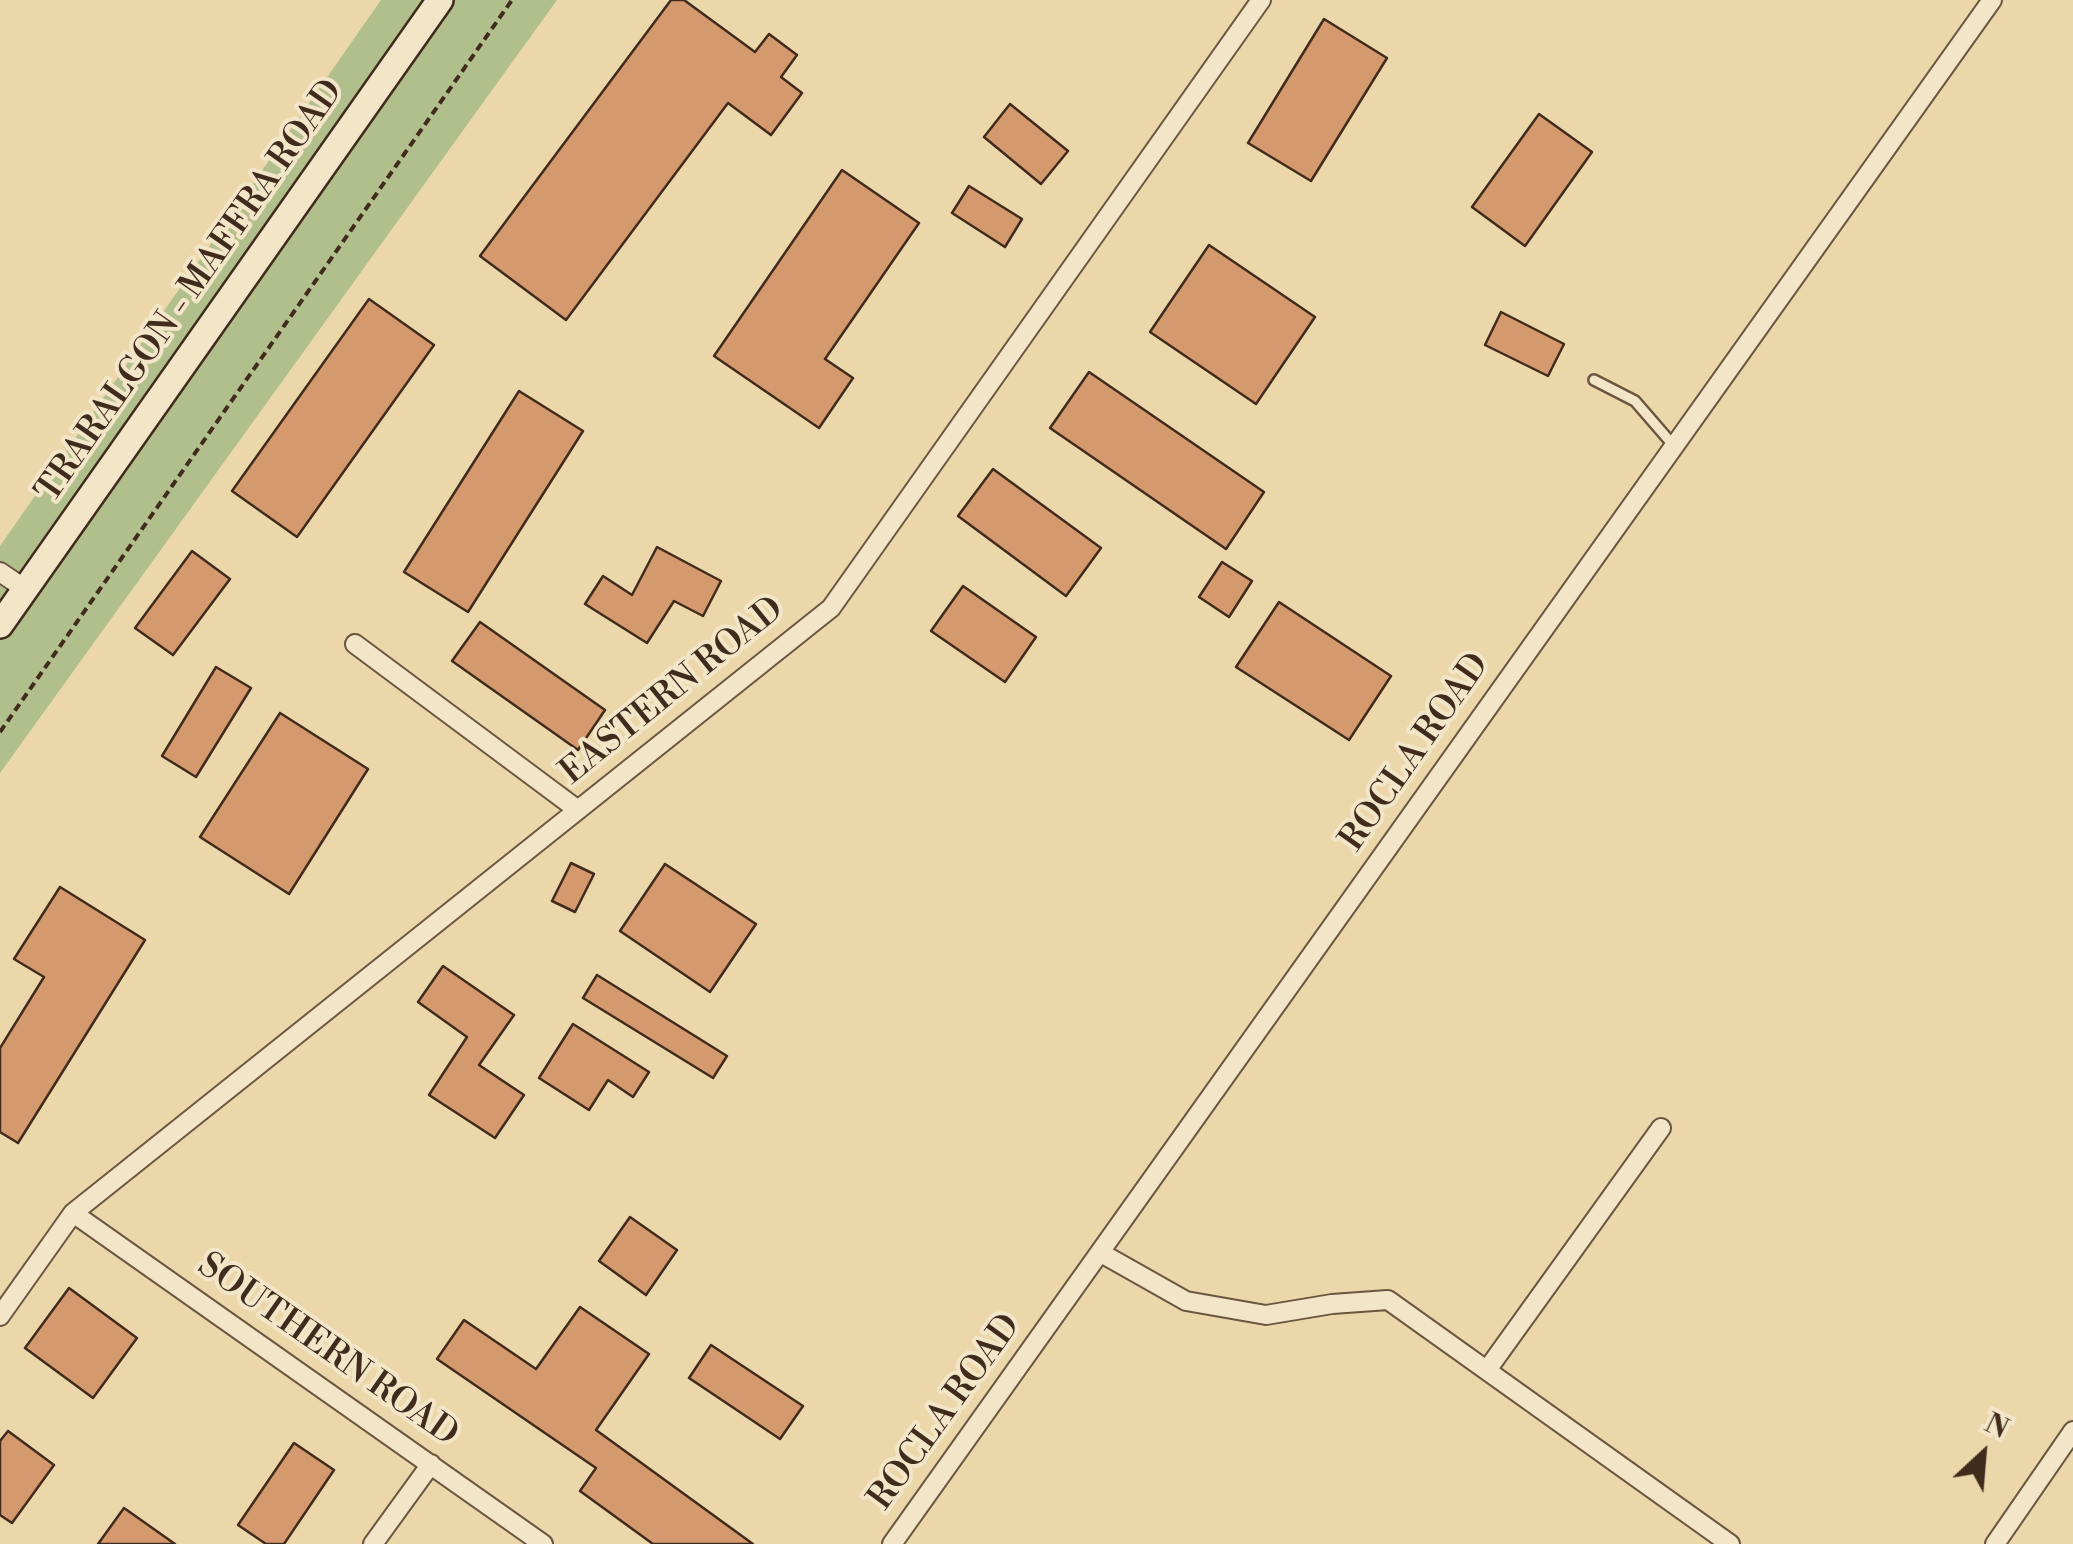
<!DOCTYPE html>
<style>
body{margin:0}
#map{position:relative;width:2073px;height:1544px;overflow:hidden;background:#ebd7aa;font-family:"Libre Bodoni",serif}
canvas{display:block}
.north{position:absolute;left:1933px;top:1404px;width:100px;height:100px;-webkit-text-stroke:8px #f2e5c8;paint-order:stroke;rotate:26deg;font-size:28px;font-weight:700;line-height:40px;text-align:center;color:#402b1d}
.north::after{content:'';display:block;margin:auto;width:35px;height:45px;background:#402b1d;clip-path:polygon(50% 0,100% 100%,50% 72%,0 100%)}
</style>
<div id="map">
<canvas width="2073" height="1544"></canvas>
<div class="north">N</div>
</div>
<script>
const context = document.querySelector('canvas').getContext('2d');
context.lineJoin = 'round';
function fill(path, color) { context.fillStyle = color; context.fill(path, 'evenodd'); }
const shape = rows => new Path2D(rows.map(r => 'M' + r).join(''));
function stroke(path, color, width, dash) { context.strokeStyle = color; context.lineWidth = width; context.lineCap = dash ? 'butt' : 'round'; context.setLineDash(dash || []); context.stroke(path); }
function drawText(font, color, halo, rows, align = 'center') {
  context.font = font + ' "Libre Bodoni",serif'; context.lineWidth = 8; context.setLineDash([]); context.textBaseline = 'middle'; context.strokeStyle = halo; context.fillStyle = color; for (const [text, x, y, turn = 0] of rows) {
    context.save(); context.translate(x, y); context.rotate((+turn || 0) * Math.PI / 180); context.textAlign = isNaN(turn) ? turn : align; if (halo) context.strokeText(text, 0, 0); context.fillText(text, 0, 0); context.restore();
  }
}
fill(shape([
 [381,0,557,0,0,773,0,546]
]), '#b1bf8d');
const building = shape([
 [671,0,684,0,755,52,769,34,797,55,781,77,802,93,771,135,728,103,566,320,480,256,671,0],
 [1324,19,1387,58,1311,181,1248,143,1324,19],
 [1010,104,1068,151,1041,184,984,137,1010,104],
 [1539,114,1592,152,1525,246,1472,207,1539,114],
 [842,170,919,223,825,359,853,378,819,428,714,356,842,170],
 [969,186,1022,219,1005,247,952,213,969,186],
 [1209,245,1315,317,1256,404,1150,332,1209,245],
 [369,299,434,345,297,537,232,491,369,299],
 [1501,312,1564,344,1548,376,1485,345,1501,312],
 [1089,372,1264,492,1226,549,1050,428,1089,372],
 [519,391,583,431,468,612,404,572,519,391],
 [993,469,1101,548,1066,596,958,516,993,469],
 [657,547,721,581,703,616,674,601,647,643,585,604,603,576,632,595,657,547],
 [192,551,230,579,173,655,135,628,192,551],
 [1222,562,1252,581,1229,617,1199,597,1222,562],
 [963,586,1036,637,1005,682,931,631,963,586],
 [1279,602,1391,676,1349,740,1236,667,1279,602],
 [480,622,605,710,578,750,452,661,480,622],
 [216,667,251,688,196,777,162,756,216,667],
 [280,713,368,769,289,894,200,837,280,713],
 [571,863,594,874,575,912,552,901,571,863],
 [665,864,756,924,710,992,620,931,665,864],
 [60,887,145,940,18,1143,0,1132,0,1048,44,977,14,959,60,887],
 [443,966,514,1015,479,1065,524,1095,495,1138,429,1095,467,1037,418,1002,443,966],
 [597,975,727,1056,713,1078,583,998,597,975],
 [573,1024,649,1072,633,1097,608,1080,589,1110,539,1078,573,1024],
 [630,1217,677,1250,646,1295,599,1261,630,1217],
 [69,1288,137,1338,93,1398,25,1348,69,1288],
 [580,1307,649,1354,596,1430,753,1544,653,1544,580,1491,596,1468,437,1359,464,1320,536,1369,580,1307],
 [711,1345,803,1406,780,1439,689,1378,711,1345],
 [8,1431,54,1465,12,1523,0,1515,0,1441,8,1431],
 [294,1443,334,1470,284,1544,266,1544,238,1525,294,1443],
 [124,1508,175,1544,98,1544,124,1508]
]);
fill(building, '#d49a6e');
stroke(building, '#402b1d', 2.5);
const service = shape([
 [1594,380,1635,401,1674,446]
]);
const minor = shape([
 [0,572,25,589],
 [355,644,578,810],
 [73,1213,543,1544],
 [1101,1253,1186,1301,1266,1315,1332,1304,1388,1300,1730,1544],
 [0,1316,73,1213,831,608,1261,0],
 [1487,1370,1661,1128],
 [373,1544,431,1464],
 [892,1544,1992,0],
 [1995,1544,2073,1431]
]);
const secondary = shape([
 [0,625,440,0]
]);
stroke(service, '#6b5640', 14);
stroke(minor, '#6b5640', 22);
stroke(secondary, '#402b1d', 30);
stroke(shape([
 [0,732,512,0]
]), '#402b1d', 4, [8, 5]);
stroke(service, '#f2e5c8', 9);
stroke(minor, '#f2e5c8', 18);
stroke(secondary, '#f2e5c8', 25);
drawText('35px', '#402b1d', '#f2e5c8', [
 ["TRARALGON - MAFFRA ROAD",191,292,-55],
 ["EASTERN ROAD",673,692,-39],
 ["ROCLA ROAD",1416,753,-55],
 ["SOUTHERN ROAD",327,1351,35],
 ["ROCLA ROAD",946,1413,-54]
]);
</script>
